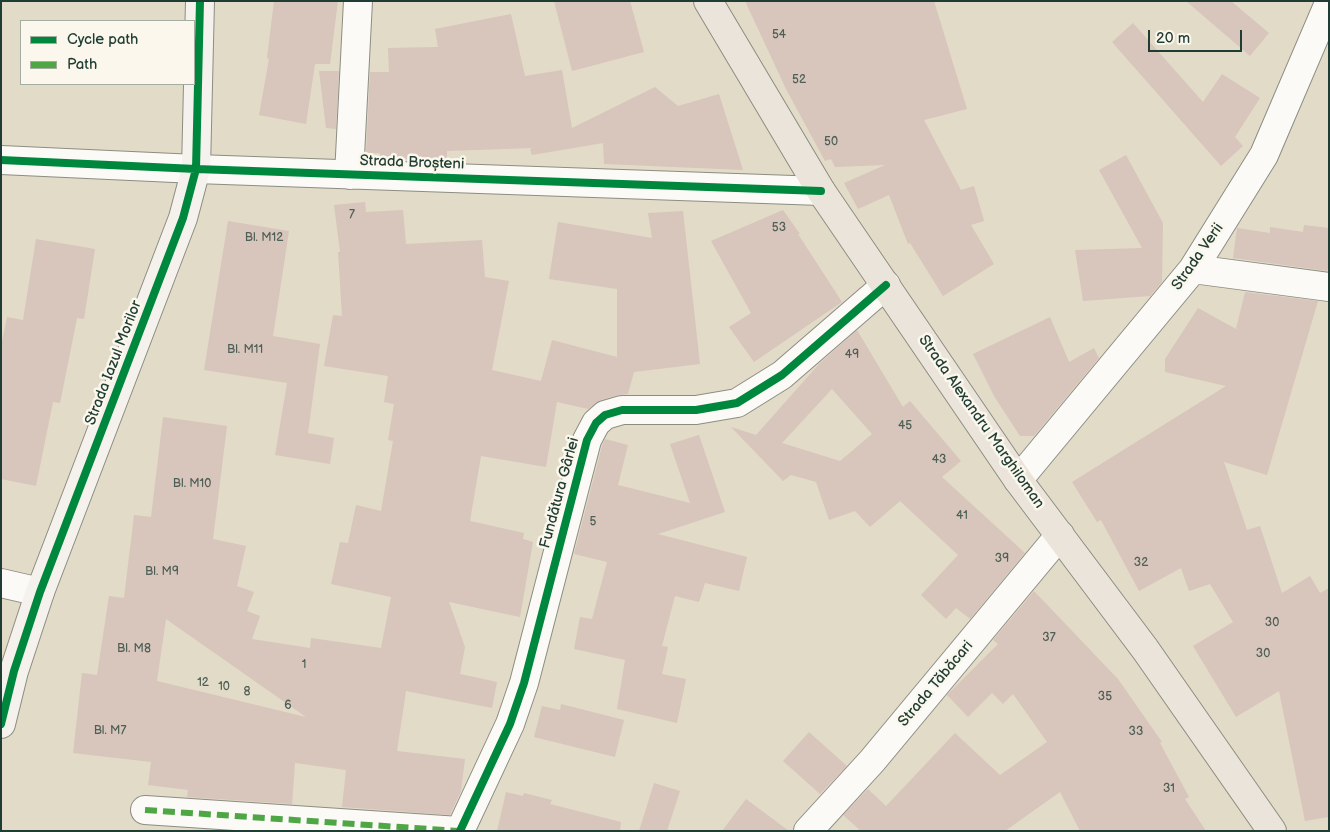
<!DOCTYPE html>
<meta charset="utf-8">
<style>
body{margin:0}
#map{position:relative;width:1330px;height:832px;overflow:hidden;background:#e2dbc8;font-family:"Balsamiq Sans",sans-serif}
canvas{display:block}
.frame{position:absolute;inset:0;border:2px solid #1f3d34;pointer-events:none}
.legend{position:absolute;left:20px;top:20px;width:175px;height:65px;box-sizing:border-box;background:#fbf7ec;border:1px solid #a3ada2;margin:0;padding:6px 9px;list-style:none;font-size:15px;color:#1f3d34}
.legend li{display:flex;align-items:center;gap:10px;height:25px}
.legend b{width:25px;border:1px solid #a3ada2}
.scale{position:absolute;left:1148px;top:30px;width:94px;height:22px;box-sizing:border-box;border:2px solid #1f3d34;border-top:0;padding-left:6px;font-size:15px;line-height:18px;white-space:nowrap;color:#1f3d34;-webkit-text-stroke:4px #fbf7ec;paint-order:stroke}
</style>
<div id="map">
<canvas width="1330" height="832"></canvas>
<div class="frame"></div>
<ul class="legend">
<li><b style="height:6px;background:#00873e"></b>Cycle path</li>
<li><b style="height:6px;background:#4fa644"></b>Path</li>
</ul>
<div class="scale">20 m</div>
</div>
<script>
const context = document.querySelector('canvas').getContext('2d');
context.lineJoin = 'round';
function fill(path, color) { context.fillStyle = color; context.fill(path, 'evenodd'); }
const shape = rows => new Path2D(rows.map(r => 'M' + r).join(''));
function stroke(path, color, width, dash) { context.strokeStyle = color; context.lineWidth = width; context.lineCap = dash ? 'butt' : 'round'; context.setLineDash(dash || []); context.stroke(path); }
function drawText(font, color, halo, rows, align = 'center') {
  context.font = font + ' "Balsamiq Sans",sans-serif'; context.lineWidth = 5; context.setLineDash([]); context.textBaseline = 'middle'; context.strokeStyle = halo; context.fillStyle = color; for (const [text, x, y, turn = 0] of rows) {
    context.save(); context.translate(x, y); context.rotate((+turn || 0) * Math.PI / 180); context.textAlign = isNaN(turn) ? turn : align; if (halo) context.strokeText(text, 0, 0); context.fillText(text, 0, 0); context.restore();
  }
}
fill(shape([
 [274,1,338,1,330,64,315,64,306,124,259,115,269,59,267,58],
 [554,1,630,1,644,52,572,71],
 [745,1,934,1,967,109,924,120,961,190,974,186,984,221,971,225,994,264,943,296,910,243,908,244,889,195,858,209,844,183,885,165,835,167,831,159,825,161,786,89],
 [1186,1,1231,1,1269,33,1250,56],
 [511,14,525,76,562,70,572,128,655,87,678,106,719,94,743,170,604,164,603,143,532,155,530,149,533,148,447,151,447,160,380,158,380,153,366,153,370,72,389,72,388,48,438,47,435,29],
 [1133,23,1203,102,1222,74,1260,98,1235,137,1243,146,1221,166,1112,42],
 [319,71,339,71,336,129,326,128],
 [1126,155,1163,223,1162,282,1150,296,1083,301,1075,250,1142,248,1099,170],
 [365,202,366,212,403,210,406,244,482,240,485,277,509,281,492,370,541,381,552,340,617,357,617,289,549,279,558,222,652,238,648,213,683,211,700,364,634,372,628,394,618,395,601,400,588,409,557,402,546,467,481,456,470,521,524,533,523,539,533,542,520,617,449,602,465,647,460,674,497,682,492,708,406,691,397,751,465,759,461,791,450,815,342,807,346,770,295,763,292,804,187,797,188,790,148,785,151,762,73,753,82,673,97,675,109,596,124,598,134,515,151,517,163,417,227,426,213,539,246,546,237,586,254,592,247,611,260,616,252,639,310,648,311,638,381,648,391,597,331,584,340,542,348,543,356,505,381,511,393,441,388,440,394,404,384,402,388,376,324,366,333,315,342,316,338,252,340,252,334,205],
 [166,619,306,717,157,681],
 [783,210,800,234,798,234,842,302,754,362,729,327,751,313,711,241],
 [228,221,289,231,273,336,320,344,308,433,334,438,330,464,275,455,287,383,204,370],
 [1304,225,1329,228,1329,265,1327,271,1233,258,1237,228,1270,233,1270,227,1303,232],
 [36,239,95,249,84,319,77,318,60,403,53,402,36,486,1,479,1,346,7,317,23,320],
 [1245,292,1318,301,1267,475,1224,462,1247,530,1260,526,1282,593,1310,576,1320,593,1329,588,1329,817,1305,821,1279,691,1236,717,1193,646,1233,622,1210,584,1189,591,1181,568,1139,591,1101,520,1097,522,1072,482,1226,386,1165,372,1165,359,1198,308,1236,329],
 [1050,317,1069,362,1094,348,1099,358,1034,436,1020,436,994,396,973,354],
 [857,330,903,407,910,401,961,461,942,477,1025,553,970,619,956,608,946,619,921,595,958,555,900,501,870,527,855,511,829,520,816,482,791,475,783,481,731,427,756,435,819,364],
 [832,389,872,434,840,461,782,443],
 [699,435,725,512,658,534,747,557,739,591,705,583,699,602,675,596,662,646,668,647,662,674,686,679,677,723,617,709,625,660,574,649,580,617,592,619,607,562,574,554,602,446,605,439,628,445,618,485,690,503,670,444],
 [1034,591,1118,679,1162,742,1160,743,1189,797,1185,799,1206,831,1080,831,1060,792,1005,831,861,831,843,815,868,789,886,806,955,733,1000,775,1047,742,1013,694,1003,704,992,693,968,717,947,695,998,644,993,640],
 [561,704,624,720,615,757,534,737,542,706,560,710],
 [809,732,847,766,820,794,783,761],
 [654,783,680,791,667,831,639,831],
 [506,792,523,796,524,793,552,800,550,804,621,822,620,831,497,831],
 [746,799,789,831,722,831]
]), '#d8c5bc');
const street = shape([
 [1,160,196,169,821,191],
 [349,175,358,1],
 [1193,269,1329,287],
 [1018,480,1193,269,1264,155,1329,3],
 [1,583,40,592],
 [145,810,459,831],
 [460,831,510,724,524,683,587,440,596,423,605,415,622,410,696,410,737,403,782,375,886,285],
 [808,831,872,761,1060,535]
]);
const secondary = shape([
 [1,724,14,671,40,592,183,218,196,169,200,1]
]);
const primary = shape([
 [708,1,821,191,1018,480,1145,649,1272,831]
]);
stroke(street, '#8c8d82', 30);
stroke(secondary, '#8c8d82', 30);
stroke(primary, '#8c8d82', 30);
stroke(street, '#fbfaf7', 28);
stroke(secondary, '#f5f1ec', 28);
stroke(primary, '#ebe4db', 28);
stroke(shape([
 [145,810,459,831]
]), '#4fa644', 6, [12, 6]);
stroke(shape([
 [1,160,196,169,821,191],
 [1,724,14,671,40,592,183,218,196,169,200,1],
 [460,831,510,724,524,683,587,440,596,423,605,415,622,410,696,410,737,403,782,375,886,285]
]), '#00873e', 8);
drawText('12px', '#4d5f56', null, [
 ["54",779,35],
 ["52",799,80],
 ["50",831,142],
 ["7",352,215],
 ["53",779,228],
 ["Bl. M12",264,238],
 ["Bl. M11",245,350],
 ["49",852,355],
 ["45",905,426],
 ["43",939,460],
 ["Bl. M10",192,484],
 ["41",962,516],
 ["5",593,522],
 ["39",1002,559],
 ["32",1141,563],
 ["Bl. M9",162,572],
 ["30",1272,623],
 ["37",1049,638],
 ["Bl. M8",134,649],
 ["30",1263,654],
 ["1",304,665],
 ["12",203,683],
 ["10",224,687],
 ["8",247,692],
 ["35",1105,697],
 ["6",288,706],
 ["Bl. M7",110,731],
 ["33",1136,732],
 ["31",1169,789]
]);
drawText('15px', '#1f3d34', '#fbf7ec', [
 ["Strada Broșteni",412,163,2],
 ["Strada Verii",1198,257,-55],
 ["Strada Iazul Morilor",114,363,-69],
 ["Strada Alexandru Marghiloman",981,422,55],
 ["Fundătura Gârlei",560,493,-75],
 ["Strada Tăbăcari",936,684,-50]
]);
</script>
